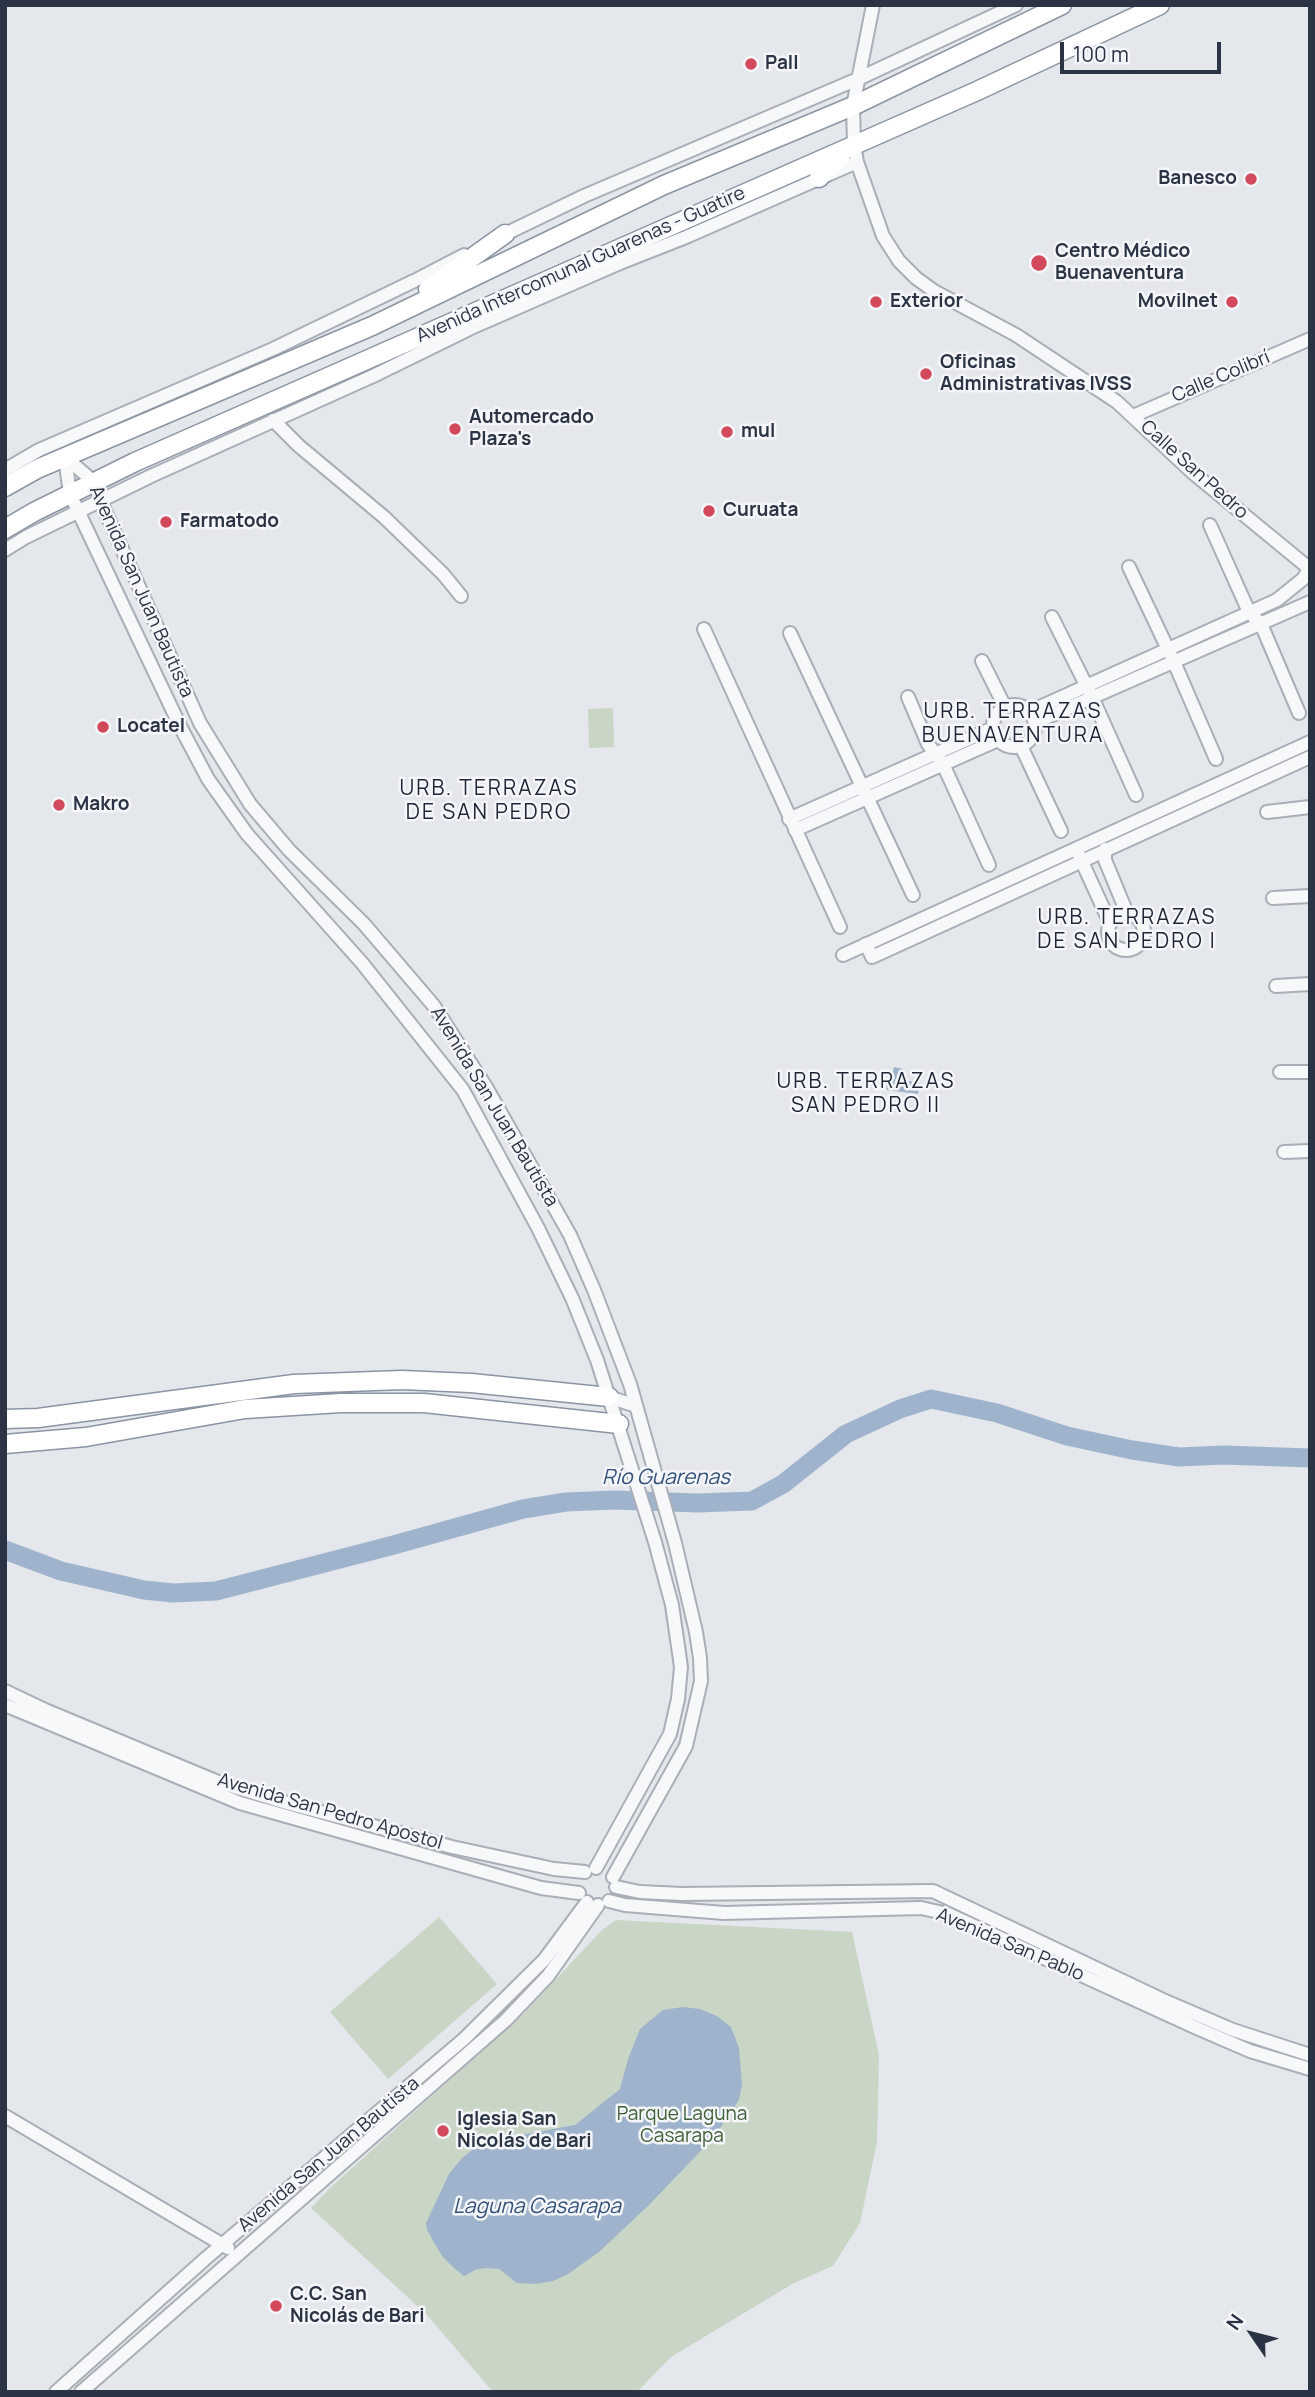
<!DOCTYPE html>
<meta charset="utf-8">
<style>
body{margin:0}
#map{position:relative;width:1315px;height:2397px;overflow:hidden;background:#e4e7ec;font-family:Manrope,sans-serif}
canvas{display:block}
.frame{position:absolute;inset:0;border:7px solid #2b3445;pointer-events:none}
.north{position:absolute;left:1217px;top:2299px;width:70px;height:70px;-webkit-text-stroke:5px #f4f6f9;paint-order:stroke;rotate:305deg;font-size:19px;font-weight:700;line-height:28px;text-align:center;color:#2b3445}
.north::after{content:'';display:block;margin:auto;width:24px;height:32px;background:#2b3445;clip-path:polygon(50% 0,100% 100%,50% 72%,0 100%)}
.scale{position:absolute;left:1060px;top:42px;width:161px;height:32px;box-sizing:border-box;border:4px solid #2b3445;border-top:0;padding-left:9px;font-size:21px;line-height:24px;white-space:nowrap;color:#2b3445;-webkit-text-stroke:5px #f4f6f9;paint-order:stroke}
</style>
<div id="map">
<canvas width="1315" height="2397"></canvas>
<div class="frame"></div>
<div class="north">N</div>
<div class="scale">100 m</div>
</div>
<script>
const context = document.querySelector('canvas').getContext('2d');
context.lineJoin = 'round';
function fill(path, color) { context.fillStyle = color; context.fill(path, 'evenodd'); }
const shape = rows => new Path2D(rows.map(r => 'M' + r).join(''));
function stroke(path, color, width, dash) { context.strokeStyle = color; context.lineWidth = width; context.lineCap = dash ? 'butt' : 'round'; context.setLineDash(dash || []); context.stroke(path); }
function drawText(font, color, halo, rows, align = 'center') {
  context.font = font + ' Manrope,sans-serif'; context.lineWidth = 5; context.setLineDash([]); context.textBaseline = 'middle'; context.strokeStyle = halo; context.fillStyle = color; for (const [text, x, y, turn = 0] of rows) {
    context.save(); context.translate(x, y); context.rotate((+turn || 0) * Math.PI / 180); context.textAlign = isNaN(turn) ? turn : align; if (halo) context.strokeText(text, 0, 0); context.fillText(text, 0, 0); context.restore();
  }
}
fill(shape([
 [613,708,614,747,589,748,588,709],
 [439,1917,497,1984,388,2079,330,2012],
 [616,1920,852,1932,879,2055,877,2142,860,2223,833,2266,794,2283,671,2357,637,2392,493,2392,427,2315,311,2208,331,2187,524,2013,602,1930]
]), '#c9d6c5');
fill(shape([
 [894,1067,903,1069,901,1078,903,1080,920,1083,918,1094,887,1090,886,1085,891,1083],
 [683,2007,700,2009,717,2016,731,2027,739,2048,742,2085,739,2100,714,2137,650,2204,599,2252,568,2274,553,2281,536,2284,517,2283,499,2269,485,2268,475,2270,464,2276,454,2268,442,2256,427,2230,426,2223,449,2174,462,2158,476,2147,499,2139,575,2125,620,2089,628,2059,640,2029,663,2010]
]), '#9fb4cc');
stroke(shape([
 [5,1550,61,1571,144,1590,173,1593,216,1591,390,1546,523,1509,566,1502,614,1500,697,1503,752,1501,783,1484,846,1434,900,1409,931,1399,997,1413,1067,1436,1132,1450,1179,1457,1224,1455,1310,1458]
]), '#9fb4cc', 19);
const minor = shape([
 [873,5,853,106,854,144,857,162,883,236,899,261,916,278,934,291,1016,335,1117,402,1192,472,1310,569],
 [499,237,584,196,860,78,1016,5],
 [1133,416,1310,339],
 [273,420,299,446,384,517,443,574,461,596],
 [65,457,94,482,101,502,200,723,250,804,289,850,364,924,434,1006,486,1087,570,1235,594,1290,630,1384,675,1543,696,1632,700,1658,701,1681,686,1746,613,1877],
 [65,457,70,494,181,728,208,779,247,834,362,963,463,1090,538,1228,572,1298,597,1360,655,1542,672,1605,681,1667,678,1699,670,1734,596,1868],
 [5,470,39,450,273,349,414,281,464,255],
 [1210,525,1249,612,1261,624,1299,713],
 [5,550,26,537,151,476,373,376,471,328,620,263,686,237,857,162],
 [1129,567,1174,662,1216,759],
 [1052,617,1092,697,1136,795],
 [704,629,840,927],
 [790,633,913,895],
 [982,661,1005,707],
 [908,697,928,744,943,764,989,865],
 '993 726a21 21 0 1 1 42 0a21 21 0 1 1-42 0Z',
 [1031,711,1277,600,1303,579,1309,569],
 [1036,722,1310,602],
 [1021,746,1061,831],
 [1267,812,1310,807],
 [789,819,993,728],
 [795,830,998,740],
 [1105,849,1105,860,1127,913],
 [1078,853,1110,923],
 [1273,898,1310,896],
 '1108 932a18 18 0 1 1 36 0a18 18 0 1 1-36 0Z',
 [866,944,872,957,1310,757],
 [843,955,1310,742],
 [1276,986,1310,984],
 [1280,1072,1310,1072],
 [1284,1152,1310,1151],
 [609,1397,636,1406],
 [5,1691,45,1710,218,1782,287,1803,452,1847,554,1869,585,1872],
 [5,1705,240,1803,541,1888,579,1893],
 [616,1887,640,1892,682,1894,933,1891,1163,2000,1233,2030,1310,2055],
 [609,1901,625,1905,724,1913,921,1908,948,1914,1199,2029,1250,2051,1310,2069],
 [5,2116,228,2248],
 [56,2392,205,2259,464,2039,544,1960,587,1902],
 [81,2392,506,2020,548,1976,598,1905]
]);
const highway = shape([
 [819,178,841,156],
 [428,289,505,234],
 [5,487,37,469,372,326,664,185,853,106,1062,5],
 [5,529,34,512,135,462,977,91,1160,5],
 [5,1419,38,1418,294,1384,402,1380,471,1383,609,1397],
 [5,1444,86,1437,245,1409,341,1403,424,1403,619,1424]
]);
stroke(minor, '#a9aeb7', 16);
stroke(highway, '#8b94a3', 21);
stroke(minor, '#f7f8fa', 12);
stroke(highway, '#fff', 18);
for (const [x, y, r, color] of [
 [751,64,7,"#d1495b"],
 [1251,179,7,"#d1495b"],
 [1039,263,9,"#d1495b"],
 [876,302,7,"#d1495b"],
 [1232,302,7,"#d1495b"],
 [926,374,7,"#d1495b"],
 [455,429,7,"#d1495b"],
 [727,432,7,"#d1495b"],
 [709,511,7,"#d1495b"],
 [166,522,7,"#d1495b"],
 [103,727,7,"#d1495b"],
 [59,805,7,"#d1495b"],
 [443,2131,7,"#d1495b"],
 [276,2306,7,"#d1495b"]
]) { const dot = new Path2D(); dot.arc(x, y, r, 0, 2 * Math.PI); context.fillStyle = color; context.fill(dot); stroke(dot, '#f4f6f9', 2.5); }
drawText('bold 19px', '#2b3445', '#f4f6f9', [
 ["Pall",765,64],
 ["Banesco",1237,179,"right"],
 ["Centro Médico",1055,252],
 ["Buenaventura",1055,274],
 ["Exterior",890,302],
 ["Movilnet",1218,302,"right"],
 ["Oficinas",940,363],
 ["Administrativas IVSS",940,385],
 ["Automercado",469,418],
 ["Plaza's",469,440],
 ["mul",741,432],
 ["Curuata",723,511],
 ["Farmatodo",180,522],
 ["Locatel",117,727],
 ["Makro",73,805],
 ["Iglesia San",457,2120],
 ["Nicolás de Bari",457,2142],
 ["C.C. San",290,2295],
 ["Nicolás de Bari",290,2317]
], 'left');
drawText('19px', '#2b3445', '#f4f6f9', [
 ["Avenida Intercomunal Guarenas - Guatire",581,265,-24],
 ["Calle Colibrí",1221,377,-23],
 ["Calle San Pedro",1194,470,42],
 ["Avenida San Juan Bautista",141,592,66],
 ["Avenida San Juan Bautista",494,1107,59],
 ["Avenida San Pedro Apostol",330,1812,16],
 ["Avenida San Pablo",1010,1945,23],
 ["Avenida San Juan Bautista",329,2155,-40]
]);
drawText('19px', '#3f6138', '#f4f6f9', [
 ["Parque Laguna",682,2115],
 ["Casarapa",682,2137]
]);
context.letterSpacing = '2px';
drawText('21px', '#1d2536', '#f4f6f9', [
 ["URB. TERRAZAS",1013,712],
 ["BUENAVENTURA",1013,736],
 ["URB. TERRAZAS",489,789],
 ["DE SAN PEDRO",489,813],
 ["URB. TERRAZAS",1127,918],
 ["DE SAN PEDRO I",1127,942],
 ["URB. TERRAZAS",866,1082],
 ["SAN PEDRO II",866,1106]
]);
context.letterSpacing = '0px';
drawText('italic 21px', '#34527a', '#f4f6f9', [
 ["Río Guarenas",666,1478],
 ["Laguna Casarapa",537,2207]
]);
</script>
